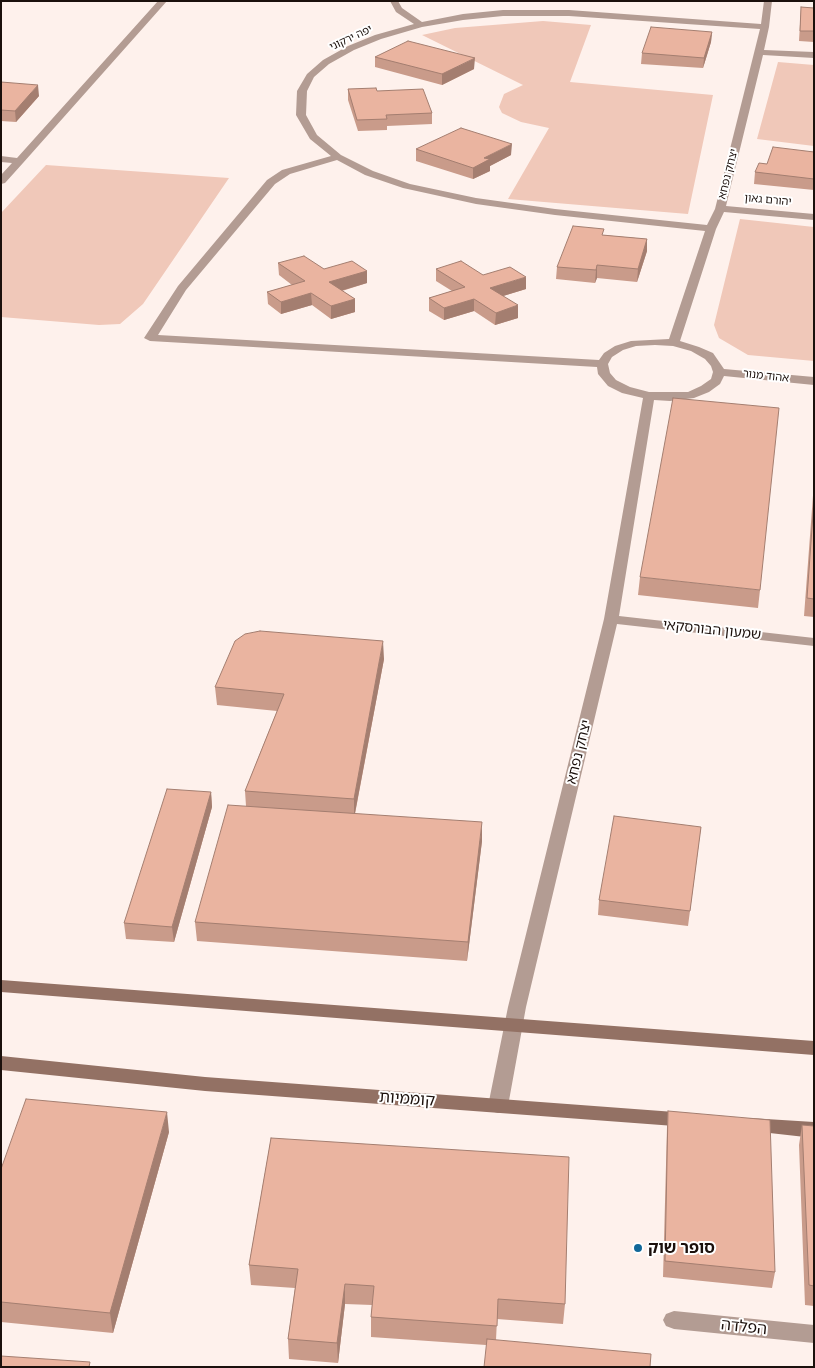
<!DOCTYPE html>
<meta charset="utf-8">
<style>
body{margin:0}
#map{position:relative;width:815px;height:1368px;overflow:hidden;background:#fef1ec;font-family:Raleway,sans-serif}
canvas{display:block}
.frame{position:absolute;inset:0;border:2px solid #1b100c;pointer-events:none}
</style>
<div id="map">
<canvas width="815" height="1368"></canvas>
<div class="frame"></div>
</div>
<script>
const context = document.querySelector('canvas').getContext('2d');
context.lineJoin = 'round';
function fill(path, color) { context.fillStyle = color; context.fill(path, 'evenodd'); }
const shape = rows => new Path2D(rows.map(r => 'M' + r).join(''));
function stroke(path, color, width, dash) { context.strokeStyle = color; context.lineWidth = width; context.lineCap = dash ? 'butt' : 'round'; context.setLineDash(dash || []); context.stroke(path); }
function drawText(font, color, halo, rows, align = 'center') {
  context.font = font + ' Raleway,"Noto Sans Hebrew",sans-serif'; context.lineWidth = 4; context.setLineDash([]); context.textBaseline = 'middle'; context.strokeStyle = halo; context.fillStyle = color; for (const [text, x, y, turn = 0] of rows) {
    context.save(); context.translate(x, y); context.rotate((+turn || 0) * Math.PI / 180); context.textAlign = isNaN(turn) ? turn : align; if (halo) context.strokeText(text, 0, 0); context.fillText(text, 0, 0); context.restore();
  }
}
fill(shape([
 [543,21,591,25,570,82,713,95,688,214,508,199,549,128,521,122,502,113,499,107,504,94,523,85,422,35,455,28],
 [778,62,814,65,814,146,757,139],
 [46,165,229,178,143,304,120,324,99,325,1,317,1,213],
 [740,219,814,227,814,361,748,355,719,338,714,325]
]), '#f0c8b9');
fill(shape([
 [158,1,167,1,23,163,5,183,1,184,1,175,12,163,1,162,1,156,17,158,158,1],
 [390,1,398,1,402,8,422,22,463,14,503,10,569,10,761,24,764,1,772,1,769,27,764,50,814,52,814,58,763,55,726,206,814,214,814,220,724,212,716,229,680,341,699,347,713,353,724,369,814,377,814,385,724,376,720,384,709,392,694,398,670,401,654,400,619,616,814,638,814,646,617,624,526,1007,508,1106,505,1111,498,1113,491,1111,488,1106,508,1007,604,619,643,398,622,393,608,386,598,374,597,367,150,341,144,338,178,286,267,180,282,170,331,156,310,139,296,115,297,91,307,74,323,60,348,46,375,35,414,24,396,12,390,1],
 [503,16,569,16,760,29,715,209,707,225,555,209,476,198,410,184,373,171,341,155,317,135,306,115,307,91,314,77,329,64,354,50,381,39,422,27,463,20,503,16],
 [337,160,365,175,403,188,476,204,555,215,705,231,669,339,631,341,615,346,604,353,599,360,158,335,186,290,275,184,290,174,337,160],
 [655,345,673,346,691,351,705,359,711,366,713,372,711,379,701,386,688,392,649,392,630,387,616,380,610,373,608,364,612,357,623,350,636,346,655,345],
 [674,1311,814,1325,814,1343,674,1329,666,1326,663,1320,666,1314,674,1311]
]), '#b39c93');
fill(shape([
 [1,980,814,1041,814,1055,1,992,1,980],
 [1,1056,205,1077,688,1113,695,1115,698,1120,695,1125,688,1127,205,1091,1,1070,1,1056],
 [750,1118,814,1122,814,1138,743,1130,740,1125,743,1120,750,1118]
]), '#937164');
fill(shape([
 [801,7,814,8,814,42,799,41],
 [712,32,711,42,703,68,641,64,642,53],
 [375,57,474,69,442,85,375,67],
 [1,79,2,82,39,96,16,122,1,121],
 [348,89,377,91,432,113,432,124,387,126,387,130,358,131,348,100],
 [416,149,511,155,490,166,490,171,473,179,416,161],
 [814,152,814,190,754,184,755,172,767,164],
 [603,235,647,239,647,251,637,282,597,278,595,283,556,279,557,267],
 [278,263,324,269,367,271,367,283,342,291,355,299,355,312,331,319,312,305,281,314,268,304,267,292,292,285,279,275],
 [436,269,483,275,526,289,503,296,518,318,495,325,474,311,444,320,429,311,429,298,452,291,436,281],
 [814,482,814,617,804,616],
 [640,577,760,590,758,608,638,595],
 [384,659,355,814,482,841,467,961,197,941,195,922,246,806,245,791,277,711,217,705,215,687],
 [211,792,212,807,174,942,126,939,124,923],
 [701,827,688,926,598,915,599,900],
 [668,1111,775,1272,772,1288,663,1277,667,1127],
 [802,1125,814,1126,814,1306,805,1305,799,1145],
 [169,1132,113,1333,1,1322,1,1169],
 [271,1138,565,1304,563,1324,497,1319,496,1340,486,1345,371,1337,371,1317,372,1305,345,1304,338,1363,289,1359,288,1339,295,1288,251,1285,249,1265]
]), '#c99b8a');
fill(shape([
 [712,32,711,42,703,68,704,58],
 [475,58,474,69,442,85,442,74],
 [38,85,39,96,16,122,15,111],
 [512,144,511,155,490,166,490,171,473,179,473,168,484,158],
 [647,239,647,251,637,282,638,269],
 [597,265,597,278,595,283,596,270],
 [367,271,367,283,330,294,329,282],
 [526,277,526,289,490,300,490,288],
 [311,293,312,305,281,314,281,302],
 [355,299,355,312,331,319,331,306],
 [474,299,474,311,444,320,444,308],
 [518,305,518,318,495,325,496,313],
 [383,641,384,659,354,818,354,799],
 [211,792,212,807,174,942,172,927],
 [482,822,482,841,467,961,468,942],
 [167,1112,169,1132,113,1333,110,1313],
 [345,1284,345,1304,338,1363,337,1343]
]), '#a47e70');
const building = shape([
 [801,7,814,8,814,31,800,31,801,7],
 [651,27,712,32,704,58,642,53,651,27],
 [408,41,475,58,442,74,375,57,408,41],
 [1,82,38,85,15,111,1,110,1,82],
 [376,88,377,91,423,89,432,113,386,115,387,119,357,120,348,89,376,88],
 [461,128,512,144,484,158,490,159,473,168,416,149,461,128],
 [773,147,814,152,814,179,755,172,759,163,767,164,773,147],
 [573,226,604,229,602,235,647,239,638,269,597,265,596,270,557,267,573,226],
 [304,256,324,269,352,261,367,271,329,282,355,299,331,306,311,293,281,302,267,292,305,281,278,263,304,256],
 [461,261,483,275,510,267,526,277,490,288,518,305,496,313,474,299,444,308,429,298,465,287,436,269,461,261],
 [673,398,779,408,760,590,640,577,673,398],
 [814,500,814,599,807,598,814,500],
 [260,631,383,641,354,799,245,791,284,694,215,687,235,641,245,634,260,631],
 [167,789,211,792,172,927,124,923,167,789],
 [228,805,482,822,468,942,195,922,228,805],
 [614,816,701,827,690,911,599,900,614,816],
 [26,1099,167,1112,110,1313,1,1302,1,1169,26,1099],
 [668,1111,770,1120,775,1272,665,1261,668,1111],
 [802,1125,814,1126,814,1286,809,1285,802,1125],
 [271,1138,569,1157,565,1304,498,1299,497,1326,371,1317,374,1286,345,1284,337,1343,288,1339,298,1269,249,1265,271,1138],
 [487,1339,651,1354,650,1367,484,1367,487,1339],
 [1,1356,90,1362,89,1367,1,1367,1,1356]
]);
fill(building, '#eab4a0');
stroke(building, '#a47e70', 1);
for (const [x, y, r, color] of [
 [638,1248,5,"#126899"]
]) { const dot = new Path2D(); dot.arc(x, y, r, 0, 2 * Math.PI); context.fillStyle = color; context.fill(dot); stroke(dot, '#fff', 2); }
drawText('11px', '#1b100c', '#fff', [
 ["יפה ירקוני",351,38,-25],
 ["יצחק נפחא",728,174,-76],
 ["יהורם גאון",768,200,5],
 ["אהוד מנור",766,376,6]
]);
drawText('14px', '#1b100c', '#fff', [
 ["שמעון הבורסקאי",712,630,6],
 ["יצחק נפחא",579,752,-76]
]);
drawText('16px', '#1b100c', '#fff', [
 ["קוממיות",407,1099,4],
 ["הפלדה",744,1327,6]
]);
drawText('bold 16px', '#1b100c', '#fff', [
 ["סופר שוק",648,1248]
], 'left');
</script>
